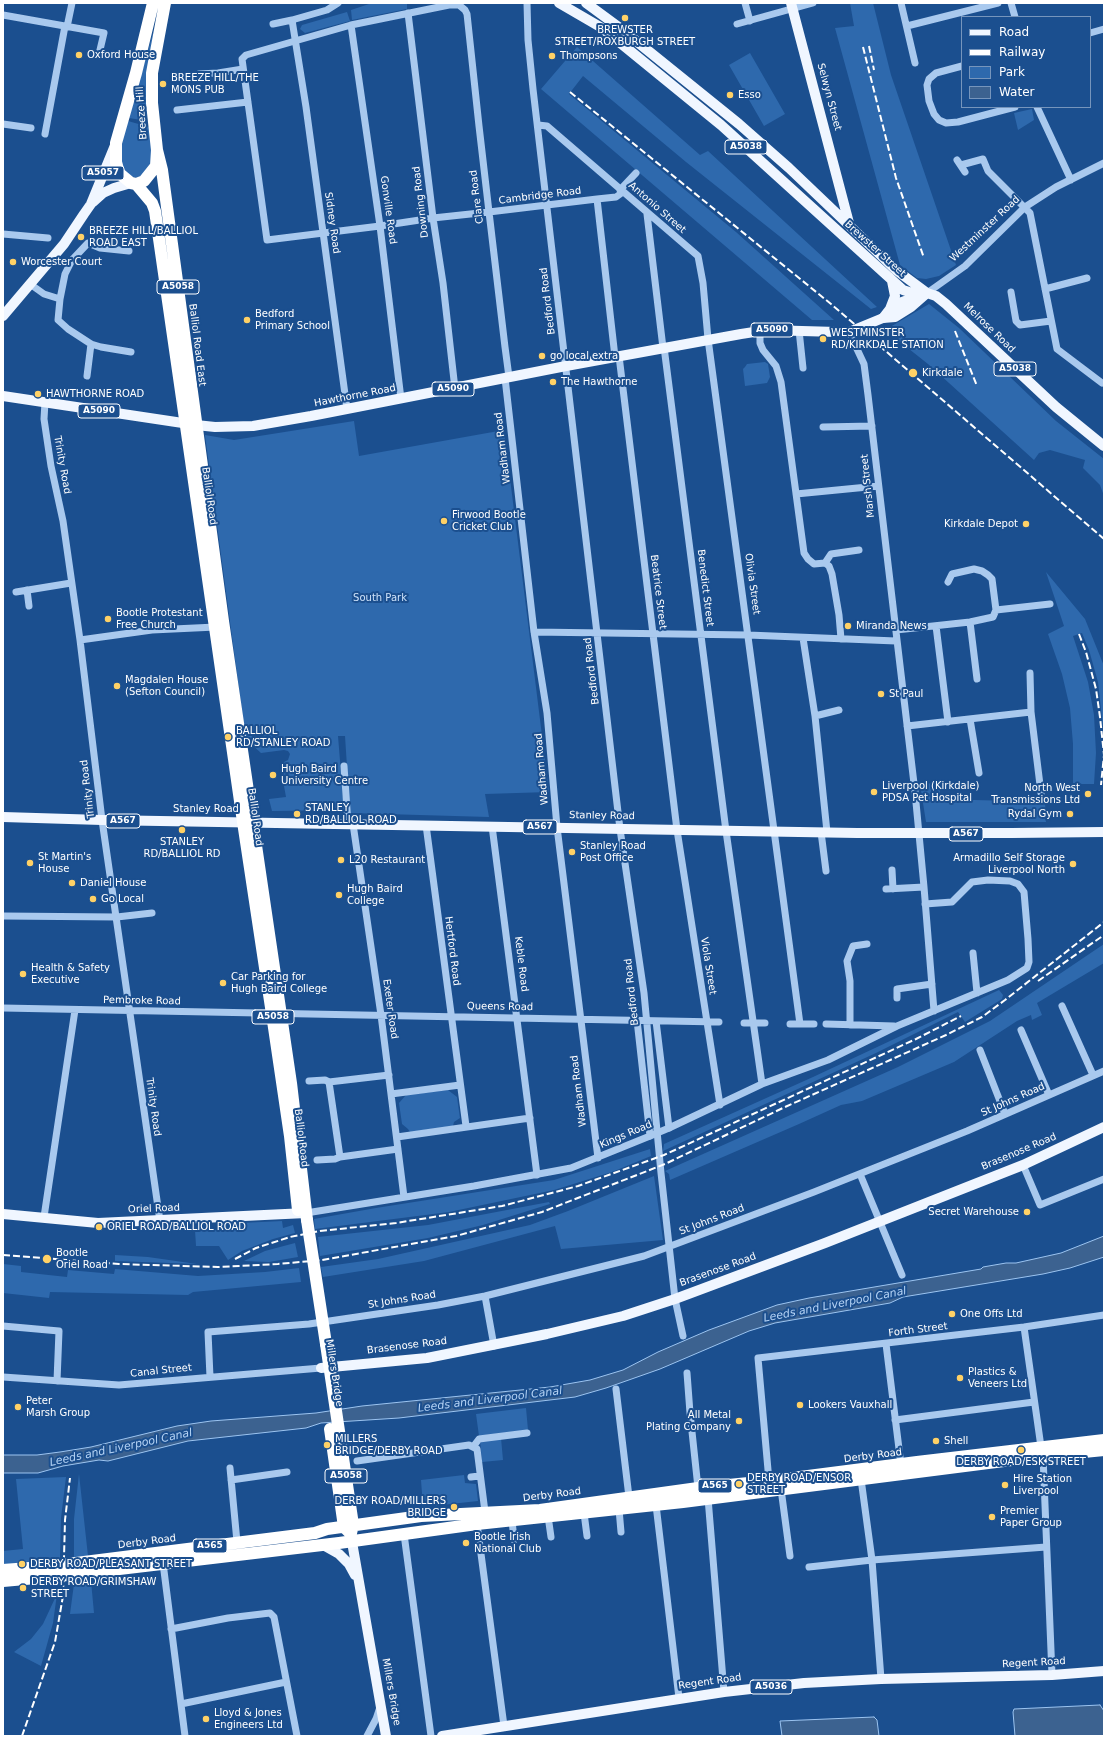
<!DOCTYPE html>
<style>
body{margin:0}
#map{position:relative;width:1107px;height:1739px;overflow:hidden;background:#1b4f8f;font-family:"DejaVu Sans",sans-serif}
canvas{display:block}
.frame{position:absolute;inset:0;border:4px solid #fff;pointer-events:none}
.legend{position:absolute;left:961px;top:16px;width:130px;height:92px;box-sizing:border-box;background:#1b4f8f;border:1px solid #7695bc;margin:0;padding:5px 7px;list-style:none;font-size:12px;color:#fff}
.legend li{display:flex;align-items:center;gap:8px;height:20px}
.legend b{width:20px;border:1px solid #7695bc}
</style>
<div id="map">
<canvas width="1107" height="1739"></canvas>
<div class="frame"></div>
<ul class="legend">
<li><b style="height:5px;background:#f0f6ff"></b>Road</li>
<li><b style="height:5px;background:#fff"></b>Railway</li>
<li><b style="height:11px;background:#2e69ad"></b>Park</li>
<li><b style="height:11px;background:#3c6290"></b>Water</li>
</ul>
</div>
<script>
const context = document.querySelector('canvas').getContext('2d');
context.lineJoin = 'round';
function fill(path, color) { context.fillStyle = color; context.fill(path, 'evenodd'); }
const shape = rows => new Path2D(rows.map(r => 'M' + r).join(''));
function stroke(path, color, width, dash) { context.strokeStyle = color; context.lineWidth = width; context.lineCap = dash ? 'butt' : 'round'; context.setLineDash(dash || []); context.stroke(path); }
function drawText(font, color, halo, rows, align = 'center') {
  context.font = font + ' "DejaVu Sans",sans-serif'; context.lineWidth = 4; context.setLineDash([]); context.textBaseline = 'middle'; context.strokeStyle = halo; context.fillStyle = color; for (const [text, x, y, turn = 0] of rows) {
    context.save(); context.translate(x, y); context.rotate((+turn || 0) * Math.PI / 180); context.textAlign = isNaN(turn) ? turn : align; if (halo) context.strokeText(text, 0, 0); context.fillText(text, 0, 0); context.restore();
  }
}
fill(shape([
 [372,3,407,3,407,9,352,20,351,10],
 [850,3,873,3,891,75,956,265,939,276,926,279,917,278,900,265,835,28,854,26],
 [347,12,350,21,305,33,300,29,302,25],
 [154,29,146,79,146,100,147,121,129,118],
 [577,47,700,155,708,151,877,307,871,309,686,162,583,76,569,94,736,232,834,320,812,320,541,89],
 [750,53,785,114,764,126,729,65],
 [1032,109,1034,120,1018,130,1014,113],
 [128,121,149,127,153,157,152,163,146,172,138,178,126,175,120,160,123,137],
 [929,304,959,328,1056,421,1104,459,1104,496,1100,485,1083,468,1085,460,1050,450,1039,453,1034,460,928,364,885,330],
 [765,362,768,364,770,377,767,383,745,386,743,369,745,367,747,364],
 [354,421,359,456,504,430,549,792,485,794,489,817,350,813,345,736,338,736,344,810,272,811,269,799,286,797,280,764,288,760,290,754,288,751,284,750,261,753,248,741,246,741,205,435,234,440],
 [1046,572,1085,619,1104,666,1104,737,1098,682,1089,650,1082,633,1073,636,1088,682,1094,715,1096,753,1094,784,1073,784,1073,744,1070,708,1062,674,1048,634,1064,626],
 [938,783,940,786,940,799,1045,802,1046,822,926,822,920,784],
 [1104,944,1104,963,1037,1003,1042,1015,1032,1020,1031,1015,1017,1021,954,1062,862,1101,841,1105,799,1124,670,1180,669,1174,665,1171,898,1067,990,1021],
 [999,990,1003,995,1002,999,965,1022,958,1012,876,1053,663,1151,664,1144,813,1077],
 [448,1090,457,1097,460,1118,454,1122,453,1126,410,1132,408,1129,402,1124,399,1103,406,1095],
 [650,1149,651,1156,612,1172,554,1190,449,1212,315,1229,314,1219,376,1208,554,1180],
 [654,1176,663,1240,561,1249,555,1226,424,1261,323,1277,321,1267,378,1259,530,1225,568,1211],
 [549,1202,550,1204,483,1225,428,1238,320,1256,318,1237,428,1225],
 [282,1221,283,1228,293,1225,295,1233,273,1239,242,1251,228,1260,219,1246,196,1246,195,1230,239,1229,240,1223],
 [295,1243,298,1257,269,1262,244,1261,265,1251],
 [115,1255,148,1257,197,1264,115,1261],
 [3,1264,21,1266,21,1272,67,1277,68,1270,114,1274,115,1269,198,1276,265,1272,299,1268,301,1282,193,1292,188,1295,50,1292,49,1298,3,1293],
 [526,1408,528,1430,479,1436,476,1414],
 [501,1438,503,1460,482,1462,480,1440],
 [79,1474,88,1556,74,1557,74,1519],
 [464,1475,465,1483,476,1484,478,1501,423,1507,421,1480],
 [66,1477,61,1518,60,1558,3,1566,3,1551,23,1549,16,1479],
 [91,1581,94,1613,70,1614,74,1584],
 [57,1594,53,1623,41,1666,14,1652,31,1639,43,1624]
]), '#2e69ad');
const water = shape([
 [1104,1236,1104,1257,1070,1268,1043,1274,903,1297,890,1303,775,1323,749,1331,660,1369,606,1388,575,1397,399,1418,321,1423,306,1428,188,1441,108,1461,99,1460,63,1466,38,1473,3,1473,3,1455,37,1455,60,1452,91,1447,177,1426,211,1421,316,1413,362,1406,550,1387,590,1380,623,1370,658,1352,709,1330,777,1305,809,1298,981,1269,983,1267,1006,1263,1016,1263,1061,1253,1104,1236],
 [1100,1705,1104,1711,1104,1736,1015,1736,1013,1712,1014,1709,1100,1705],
 [874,1717,877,1720,879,1736,782,1736,780,1721,874,1717]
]);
fill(water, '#3c6290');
stroke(water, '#9cc4f0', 1);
stroke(shape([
 [338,3,327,10,292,20,306,107,347,409],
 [527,3,528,40,533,89,620,829,644,993,661,1173,675,1299,683,1336],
 [745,3,750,21],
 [901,3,915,63],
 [1011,3,1015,17],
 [408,13,433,218,443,283,455,389],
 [3,15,104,33,99,54],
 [273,24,292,20],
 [737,24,813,3],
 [351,25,380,226,401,399],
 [907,26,998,3],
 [67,27,72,3],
 [1090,33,1104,29],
 [962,66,936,73,929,79,927,85,929,101,934,114,939,120,946,123,958,122,1015,107],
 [199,74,218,73,243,69],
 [1037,107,1071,180],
 [177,110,248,102],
 [3,124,31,128],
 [538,125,547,126,698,256,703,283,708,339,800,1024],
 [45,134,65,26],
 [957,160,965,172],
 [961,165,983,159,988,171,1030,213,1057,349,1102,383],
 [620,190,636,173],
 [597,199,615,357],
 [647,214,663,348],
 [3,234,48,238],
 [129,251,100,248,88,243,72,260,65,274,60,299,58,320,68,329,91,344,101,347,131,352],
 [30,284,44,294,60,299],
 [1045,289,1087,278],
 [1011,292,1016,321,1020,325,1051,321],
 [927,293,965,266,1025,207,1056,187,1104,163],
 [799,330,803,368],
 [760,331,760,343,763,350,776,366,781,382,804,553,808,559,814,564,825,563],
 [849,332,864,364,868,395,915,792,924,887,934,1011],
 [664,347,726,831,762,1084],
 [619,356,677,830,720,1105],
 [87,376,91,344],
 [509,377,505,347,489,212,479,126,467,14,465,10,459,5,449,5,351,25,246,55,242,59,267,240,380,226,433,218,489,212,547,205,597,199,616,197,623,192],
 [505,378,534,632,547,713,557,827,598,1158],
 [45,402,44,419,51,466,63,521,80,640,102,820,160,1221],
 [823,427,872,426],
 [796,494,878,486],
 [27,590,29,606],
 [16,592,71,583],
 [996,610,1050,604],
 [970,622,977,679],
 [936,626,948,722],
 [896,630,970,622,993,617,996,610,992,579,988,575,982,571,974,569,952,574,948,582],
 [534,632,748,635,896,641],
 [803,638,815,716,827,832],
 [841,639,839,615,832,574,829,566,825,563,831,554,859,550],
 [80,640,152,630,216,627],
 [1031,712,1041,793],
 [815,716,839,710],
 [970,719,979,773],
 [907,726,1031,712,1030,673],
 [344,766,348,824],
 [353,824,381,1015,404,1197],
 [426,825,466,1126],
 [492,826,537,1175],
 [821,832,826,871],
 [892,870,893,889],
 [886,889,924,887],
 [3,916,117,917,152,913],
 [973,953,977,993],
 [897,998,897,989,932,984],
 [1062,1006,1093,1075],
 [3,1008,719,1022],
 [656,1021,669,1128,762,1084,828,1060,897,1026,1008,980,1027,968,1029,962,1028,939,1024,892,1018,884,1010,881,988,880,972,882,952,902,925,904],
 [744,1023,765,1023],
 [790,1024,814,1024],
 [826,1024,894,1026],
 [850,1025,850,981,847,961,853,946,867,944],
 [1021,1030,1049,1095],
 [980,1050,1005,1114],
 [389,1075,329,1082,340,1157,398,1149],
 [309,1081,325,1080,329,1082],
 [391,1094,460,1085],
 [397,1137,530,1118],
 [317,1160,335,1159,340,1157],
 [1023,1165,1040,1205,1104,1179],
 [860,1174,902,1275],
 [306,1213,474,1186,571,1168,650,1136,637,1020],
 [44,1217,75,1010],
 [485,1296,494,1346],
 [3,1326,59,1331,57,1381],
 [1024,1327,1041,1447],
 [886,1344,901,1465],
 [687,1373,690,1413,698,1488],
 [3,1377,119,1385,321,1368],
 [210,1377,208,1332,309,1324,438,1305,485,1296,644,1256,814,1192,967,1131,1104,1071],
 [616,1389,629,1497],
 [895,1420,1034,1402],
 [473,1447,479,1439,527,1433],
 [1043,1456,1052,1675],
 [357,1461,469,1445,477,1449,485,1512],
 [230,1468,237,1542],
 [471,1477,479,1476],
 [861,1479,872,1560,881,1679],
 [231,1480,287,1472],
 [769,1481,758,1358,1024,1327,1104,1315],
 [781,1489,790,1556],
 [708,1498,724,1692],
 [656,1505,679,1698],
 [619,1509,621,1532],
 [584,1513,587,1536],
 [548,1516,551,1537],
 [512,1520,514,1540],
 [477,1524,504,1726],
 [404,1534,431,1736],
 [163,1563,185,1736],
 [809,1567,872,1560,1046,1547],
 [171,1629,228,1618,270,1613,274,1617,297,1736],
 [181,1704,286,1682],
 [367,1736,376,1719,380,1707]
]), '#a9c9ee', 7);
stroke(shape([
 [559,3,602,28,721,125,903,290,912,293,927,293],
 [586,3,620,28,739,124,789,168,896,270,927,293,936,296,946,304,1056,407,1104,446],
 [791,3,849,223],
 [93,202,103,193,114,188,131,183],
 [890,309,895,296,892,281],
 [3,316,64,244,84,214,91,204,116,143],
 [883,318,895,317,911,307,927,293],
 [883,318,890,309,902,302,922,295],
 [3,396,196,425,215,427,253,426,311,416,566,366,741,334,767,330,837,332],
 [3,817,102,820,857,833,1012,833,1104,832],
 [3,1214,98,1223,306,1213],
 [321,1368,427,1358,547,1334,623,1316,675,1299,825,1243,1023,1165,1104,1127],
 [352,1542,386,1736],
 [323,1545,339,1554,349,1564,355,1575],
 [442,1736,724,1692,804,1683,881,1679,1052,1675,1104,1671]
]), '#f0f6ff', 10);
stroke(shape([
 [153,3,136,73,116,143,116,162,119,173,131,183,136,184,144,181,156,166,157,150,152,103,152,73,165,3],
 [157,150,162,170,223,621,291,1083,307,1220],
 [136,184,152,203,155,211,243,822,272,1014,290,1136,298,1210],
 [326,1344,353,1525,351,1533],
 [330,1429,344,1527,349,1532],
 [76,1563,315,1533,327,1529,421,1516,540,1510,698,1488,769,1481,917,1462,1104,1440],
 [3,1570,56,1566],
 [77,1574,339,1543,477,1524,683,1502,1043,1456,1104,1450],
 [3,1581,58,1576]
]), '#fff', 12);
stroke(shape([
 [869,46,874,70],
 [863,47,896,178,924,258],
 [570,92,831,304,1104,539],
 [955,331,977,386],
 [1079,634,1086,652,1096,689,1100,717,1104,755,1101,785],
 [1038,981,1104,935],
 [3,1255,119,1264,218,1267,278,1264,322,1260,456,1236,542,1212,665,1164,785,1107,946,1035,982,1017,1005,1000,1104,922],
 [235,1259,256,1248,290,1237,320,1231,396,1223,502,1206,578,1186,664,1155,916,1039,961,1016],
 [22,1736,55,1642,63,1596,65,1520,70,1478]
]), '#fff', 2, [7, 3]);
stroke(shape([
 [650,1136,669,1128]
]), '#a9c9ee', 7);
stroke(shape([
 [837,332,849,332,883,318]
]), '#f0f6ff', 10);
stroke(shape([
 [307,1220,326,1344],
 [56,1566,76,1563],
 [58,1576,77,1574]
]), '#fff', 12);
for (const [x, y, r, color] of [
 [625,18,4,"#ffd166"],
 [79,55,4,"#ffd166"],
 [552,56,4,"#ffd166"],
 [163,84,4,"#ffd166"],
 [730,95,4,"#ffd166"],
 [81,237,4,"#ffd166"],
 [13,262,4,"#ffd166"],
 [247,320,4,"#ffd166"],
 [823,339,4,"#ffd166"],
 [542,356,4,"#ffd166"],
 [913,373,5,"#ffd166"],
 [553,382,4,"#ffd166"],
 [38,394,4,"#ffd166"],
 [444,521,4,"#ffd166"],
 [1026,524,4,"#ffd166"],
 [108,619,4,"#ffd166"],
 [848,626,4,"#ffd166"],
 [117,686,4,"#ffd166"],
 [881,694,4,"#ffd166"],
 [228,737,4,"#ffd166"],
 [273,775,4,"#ffd166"],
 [874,792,4,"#ffd166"],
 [1088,794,4,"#ffd166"],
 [297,814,4,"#ffd166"],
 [1070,814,4,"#ffd166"],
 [182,830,4,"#ffd166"],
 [572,852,4,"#ffd166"],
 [341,860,4,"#ffd166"],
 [30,863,4,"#ffd166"],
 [1073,864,4,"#ffd166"],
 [72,883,4,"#ffd166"],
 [339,895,4,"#ffd166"],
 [93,899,4,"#ffd166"],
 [23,974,4,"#ffd166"],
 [223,983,4,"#ffd166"],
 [1027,1212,4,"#ffd166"],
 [99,1227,4,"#ffd166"],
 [47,1259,5,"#ffd166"],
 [952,1314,4,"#ffd166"],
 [960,1378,4,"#ffd166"],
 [800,1405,4,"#ffd166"],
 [18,1407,4,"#ffd166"],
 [739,1421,4,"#ffd166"],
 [936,1441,4,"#ffd166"],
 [327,1445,4,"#ffd166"],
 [1021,1450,4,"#ffd166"],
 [739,1484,4,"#ffd166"],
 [1005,1485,4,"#ffd166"],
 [454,1507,4,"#ffd166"],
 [992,1517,4,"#ffd166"],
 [466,1543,4,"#ffd166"],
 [22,1564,4,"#ffd166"],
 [23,1588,4,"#ffd166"],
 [206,1719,4,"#ffd166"]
]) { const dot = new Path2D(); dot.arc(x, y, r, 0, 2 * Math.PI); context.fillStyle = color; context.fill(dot); stroke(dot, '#1b4f8f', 1.5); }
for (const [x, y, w] of [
 [746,147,42],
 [103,173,42],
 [178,287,42],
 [772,330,42],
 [1015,369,42],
 [453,389,42],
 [99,411,42],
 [123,821,34],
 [540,827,34],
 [966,834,34],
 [273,1017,42],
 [346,1476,42],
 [715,1486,34],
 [210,1546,34],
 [771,1687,42]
]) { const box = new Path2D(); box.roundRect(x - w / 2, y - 7, w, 14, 3); context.fillStyle = '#1b4f8f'; context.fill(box); stroke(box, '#fff', 1); }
drawText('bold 9px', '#fff', null, [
 ["A5038",746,147],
 ["A5057",103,173],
 ["A5058",178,287],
 ["A5090",772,330],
 ["A5038",1015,369],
 ["A5090",453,389],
 ["A5090",99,411],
 ["A567",123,821],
 ["A567",540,827],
 ["A567",966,834],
 ["A5058",273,1017],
 ["A5058",346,1476],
 ["A565",715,1486],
 ["A565",210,1546],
 ["A5036",771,1687]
]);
drawText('10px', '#fff', '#1b4f8f', [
 ["BREWSTER",625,30,"center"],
 ["STREET/ROXBURGH STREET",625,42,"center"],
 ["Oxford House",87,55],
 ["Thompsons",560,56],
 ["BREEZE HILL/THE",171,78],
 ["MONS PUB",171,90],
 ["Esso",738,95],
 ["BREEZE HILL/BALLIOL",89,231],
 ["ROAD EAST",89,243],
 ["Worcester Court",21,262],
 ["Bedford",255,314],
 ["Primary School",255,326],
 ["WESTMINSTER",831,333],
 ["RD/KIRKDALE STATION",831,345],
 ["go local extra",550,356],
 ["Kirkdale",922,373],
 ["The Hawthorne",561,382],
 ["HAWTHORNE ROAD",46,394],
 ["Firwood Bootle",452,515],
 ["Cricket Club",452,527],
 ["Kirkdale Depot",1018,524,"right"],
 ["Bootle Protestant",116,613],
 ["Free Church",116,625],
 ["Miranda News",856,626],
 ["Magdalen House",125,680],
 ["(Sefton Council)",125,692],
 ["St Paul",889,694],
 ["BALLIOL",236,731],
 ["RD/STANLEY ROAD",236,743],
 ["Hugh Baird",281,769],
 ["University Centre",281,781],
 ["Liverpool (Kirkdale)",882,786],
 ["PDSA Pet Hospital",882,798],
 ["North West",1080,788,"right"],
 ["Transmissions Ltd",1080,800,"right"],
 ["STANLEY",305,808],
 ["RD/BALLIOL ROAD",305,820],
 ["Rydal Gym",1062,814,"right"],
 ["STANLEY",182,842,"center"],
 ["RD/BALLIOL RD",182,854,"center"],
 ["Stanley Road",580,846],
 ["Post Office",580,858],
 ["St Martin's",38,857],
 ["House",38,869],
 ["Armadillo Self Storage",1065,858,"right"],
 ["Liverpool North",1065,870,"right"],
 ["L20 Restaurant",349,860],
 ["Daniel House",80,883],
 ["Hugh Baird",347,889],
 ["College",347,901],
 ["Go Local",101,899],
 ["Health & Safety",31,968],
 ["Executive",31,980],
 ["Car Parking for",231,977],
 ["Hugh Baird College",231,989],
 ["Secret Warehouse",1019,1212,"right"],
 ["ORIEL ROAD/BALLIOL ROAD",107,1227],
 ["Bootle",56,1253],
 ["Oriel Road",56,1265],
 ["One Offs Ltd",960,1314],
 ["Plastics &",968,1372],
 ["Veneers Ltd",968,1384],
 ["Peter",26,1401],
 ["Marsh Group",26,1413],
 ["Lookers Vauxhall",808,1405],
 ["All Metal",731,1415,"right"],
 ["Plating Company",731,1427,"right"],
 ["MILLERS",335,1439],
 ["BRIDGE/DERBY ROAD",335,1451],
 ["Shell",944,1441],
 ["DERBY ROAD/ESK STREET",1021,1462,"center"],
 ["DERBY ROAD/ENSOR",747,1478],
 ["STREET",747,1490],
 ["Hire Station",1013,1479],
 ["Liverpool",1013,1491],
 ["DERBY ROAD/MILLERS",446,1501,"right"],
 ["BRIDGE",446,1513,"right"],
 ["Premier",1000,1511],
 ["Paper Group",1000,1523],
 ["Bootle Irish",474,1537],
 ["National Club",474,1549],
 ["DERBY ROAD/PLEASANT STREET",30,1564],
 ["DERBY ROAD/GRIMSHAW",31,1582],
 ["STREET",31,1594],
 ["Lloyd & Jones",214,1713],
 ["Engineers Ltd",214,1725]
], 'left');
drawText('10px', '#fff', '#1b4f8f', [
 ["Selwyn Street",829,97,75],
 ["Breeze Hill",142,113,-94],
 ["Cambridge Road",540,196,-7],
 ["Clare Road",477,197,-97],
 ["Downing Road",421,202,-97],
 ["Antonio Street",657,208,41],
 ["Gonville Road",388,210,82],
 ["Sidney Road",332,223,82],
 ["Westminster Road",985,229,-43],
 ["Brewster Street",875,249,42],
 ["Bedford Road",548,301,-97],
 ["Melrose Road",989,328,44],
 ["Balliol Road East",197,345,83],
 ["Hawthorne Road",355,396,-11],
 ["Wadham Road",503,448,-97],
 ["Trinity Road",62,465,80],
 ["Marsh Street",868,486,-96],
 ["Balliol Road",209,496,82],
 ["Olivia Street",752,584,82],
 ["Benedict Street",705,588,83],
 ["Beatrice Street",658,592,83],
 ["Bedford Road",592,671,-97],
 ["Wadham Road",542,769,-95],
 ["Trinity Road",88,789,-97],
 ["Stanley Road",206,809],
 ["Stanley Road",602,816,1],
 ["Balliol Road",255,817,82],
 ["Hertford Road",452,951,83],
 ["Keble Road",521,964,83],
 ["Viola Street",708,966,81],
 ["Bedford Road",632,992,-96],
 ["Pembroke Road",142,1001,1],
 ["Queens Road",500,1007,1],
 ["Exeter Road",390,1009,82],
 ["Wadham Road",579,1091,-97],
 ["St Johns Road",1013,1100,-24],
 ["Trinity Road",153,1107,82],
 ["Kings Road",626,1135,-23],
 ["Balliol Road",301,1138,83],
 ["Brasenose Road",1019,1152,-23],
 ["Oriel Road",154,1209,-2],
 ["St Johns Road",712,1220,-21],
 ["Brasenose Road",718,1270,-20],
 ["St Johns Road",402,1300,-9],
 ["Forth Street",918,1330,-7],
 ["Brasenose Road",407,1346,-7],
 ["Canal Street",161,1371,-6],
 ["Millers Bridge",334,1373,81],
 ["Derby Road",873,1456,-7],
 ["Derby Road",552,1495,-7],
 ["Derby Road",147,1542,-7],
 ["Regent Road",1034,1663,-3],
 ["Regent Road",710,1682,-8],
 ["Millers Bridge",391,1692,80]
]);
drawText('10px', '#cfe3fa', '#1b4f8f', [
 ["South Park",380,598]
]);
drawText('italic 11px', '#b5d3f5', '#1b4f8f', [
 ["Leeds and Liverpool Canal",835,1305,-11],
 ["Leeds and Liverpool Canal",490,1400,-7],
 ["Leeds and Liverpool Canal",121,1448,-12]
]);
</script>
